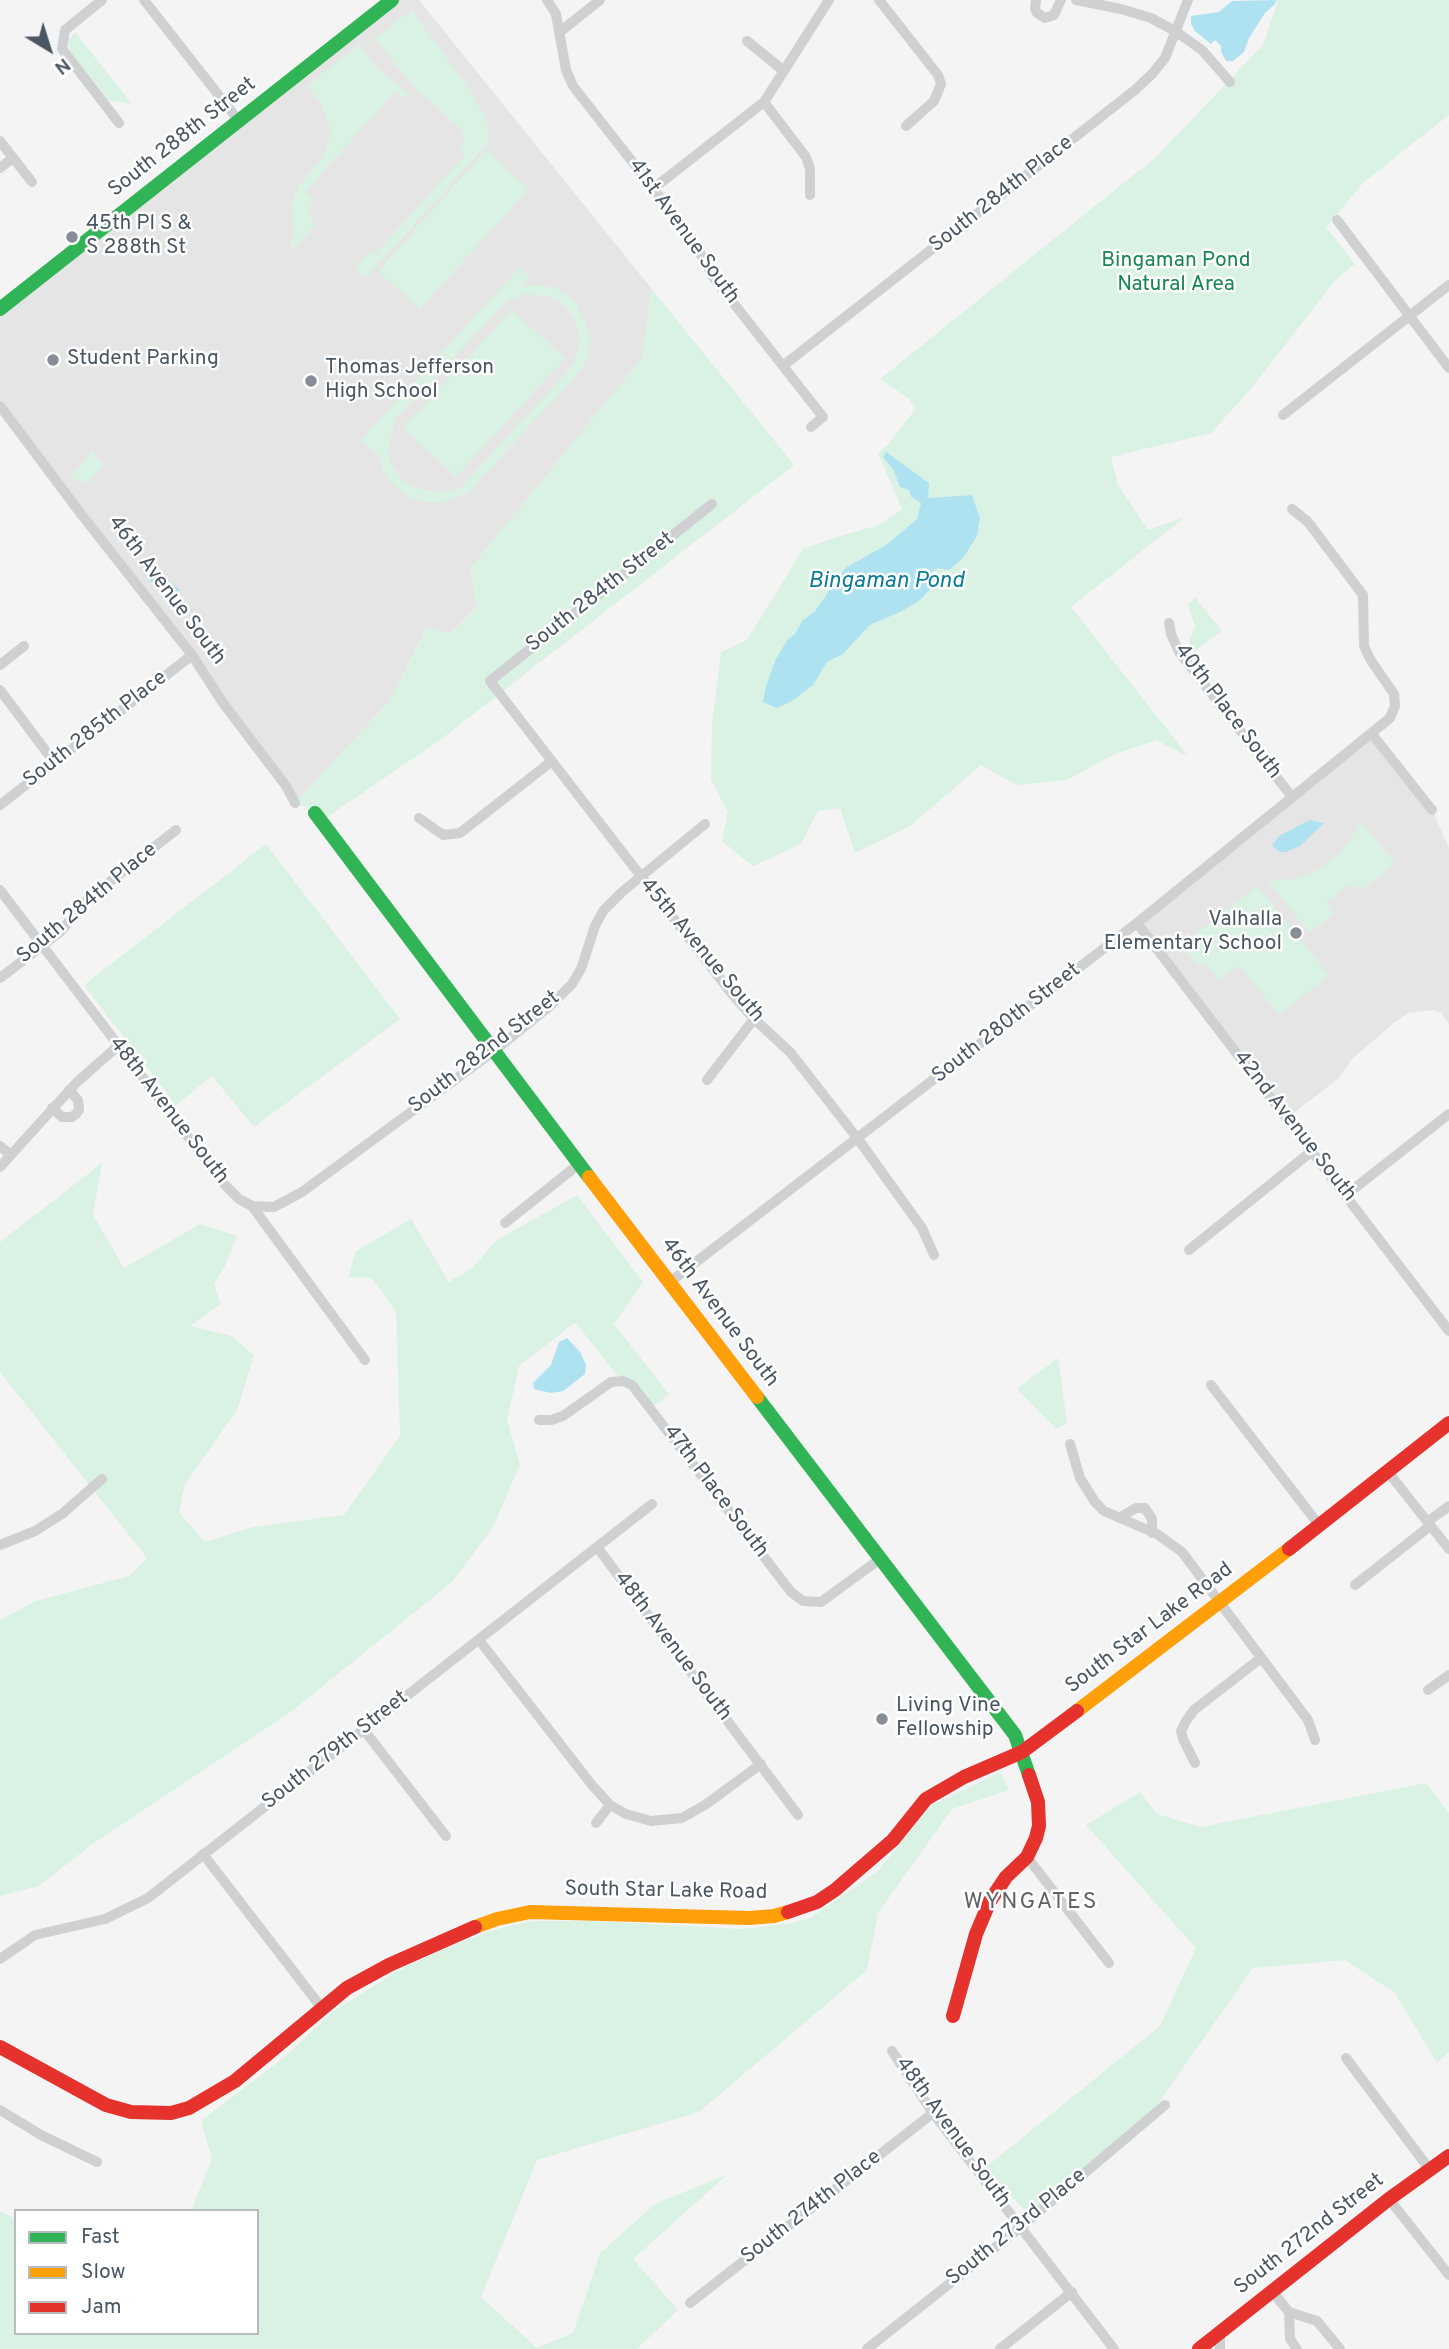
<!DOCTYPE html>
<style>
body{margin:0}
#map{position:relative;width:1449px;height:2349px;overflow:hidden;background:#f4f4f4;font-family:Overpass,sans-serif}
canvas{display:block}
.legend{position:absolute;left:14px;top:2209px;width:245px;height:126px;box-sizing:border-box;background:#fff;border:2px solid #b7bbc0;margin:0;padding:9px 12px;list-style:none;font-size:21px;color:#4a5661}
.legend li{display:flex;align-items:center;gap:14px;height:35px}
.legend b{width:35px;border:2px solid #b7bbc0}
.north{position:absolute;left:14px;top:14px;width:70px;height:70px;-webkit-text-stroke:5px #fff;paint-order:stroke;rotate:142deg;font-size:19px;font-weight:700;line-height:28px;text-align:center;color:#4a5661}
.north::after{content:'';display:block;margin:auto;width:24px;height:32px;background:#4a5661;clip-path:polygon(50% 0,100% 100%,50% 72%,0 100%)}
</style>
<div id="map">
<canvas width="1449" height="2349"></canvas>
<ul class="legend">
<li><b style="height:9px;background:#30b455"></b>Fast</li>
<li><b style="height:9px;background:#ff9f0a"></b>Slow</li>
<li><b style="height:9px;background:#e5322d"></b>Jam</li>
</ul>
<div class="north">N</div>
</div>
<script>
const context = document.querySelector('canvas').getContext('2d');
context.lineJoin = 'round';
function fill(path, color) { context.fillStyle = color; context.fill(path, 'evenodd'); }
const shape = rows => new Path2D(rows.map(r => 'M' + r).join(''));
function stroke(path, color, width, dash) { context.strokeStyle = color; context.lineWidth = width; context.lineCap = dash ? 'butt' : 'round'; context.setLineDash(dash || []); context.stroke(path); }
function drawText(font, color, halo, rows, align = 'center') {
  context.font = font + ' Overpass,sans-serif'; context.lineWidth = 5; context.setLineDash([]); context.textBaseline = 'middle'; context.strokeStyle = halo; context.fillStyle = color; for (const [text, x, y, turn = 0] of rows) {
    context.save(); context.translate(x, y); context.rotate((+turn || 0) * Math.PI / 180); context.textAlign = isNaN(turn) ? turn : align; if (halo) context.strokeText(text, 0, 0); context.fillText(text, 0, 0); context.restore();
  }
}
fill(shape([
 [392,0,419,0,651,288,643,357,471,568,476,609,449,634,426,628,389,702,295,803,286,786,0,406,0,309],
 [1372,734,1432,810,1449,848,1449,1024,1441,1012,1433,1010,1409,1013,1396,1021,1352,1059,1339,1078,1287,1118,1137,923]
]), '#e6e5e6');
fill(shape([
 [1275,0,1449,0,1449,115,1364,182,1326,227,1355,264,1337,278,1250,390,1211,433,1111,457,1118,485,1148,530,1185,517,1071,607,1188,756,1156,740,1113,755,1067,780,1016,785,981,765,910,826,855,853,840,808,818,811,801,844,753,866,722,841,728,812,711,780,712,724,721,652,747,640,803,549,837,537,879,525,902,509,878,453,888,445,916,408,908,398,880,379,1156,157,1263,45,1277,3],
 [883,457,927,498,972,495,980,518,977,536,931,574,932,588,919,600,900,612,870,625,843,654,827,662,813,685,788,639,795,634,802,621,815,611,845,568,886,545,917,519,921,503,911,497,909,490,900,487,893,469],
 [412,10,470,90,487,121,489,142,366,278,355,269,371,251,375,254,465,155,459,149,465,139,462,130,412,85,375,39],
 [75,32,132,104,108,100,72,54,68,47,69,40],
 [359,44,377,67,408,94,404,99,395,92,306,191,313,198,309,211,315,225,294,249,290,247,293,233,292,201,299,185,324,157,331,132,321,104,307,86],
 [486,150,529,189,420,309,378,271],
 [519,268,530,277,523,286,538,285,555,288,569,296,577,305,587,326,590,338,589,353,584,367,468,493,443,503,425,502,408,497,390,482,383,469,379,456,361,440],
 [525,294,551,297,564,305,574,319,579,334,578,350,575,360,567,372,461,487,440,493,413,487,404,481,392,465,388,449,395,420,501,307,512,299],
 [651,288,794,465,440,740,321,821,312,809,295,803,389,702,427,627,449,634,476,610,471,568,642,357],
 [512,310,565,358,456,477,403,428],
 [92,452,104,464,87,483,70,477],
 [1195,597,1222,631,1193,652,1190,651,1189,643,1195,625,1188,605],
 [1359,823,1368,829,1396,864,1365,888,1347,886,1326,902,1334,914,1310,933,1268,881,1293,879,1316,871,1336,857,1351,839],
 [266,844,400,1019,254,1127,212,1076,176,1105,84,985],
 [1257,886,1329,975,1279,1015,1239,965,1219,980,1204,962,1198,966,1181,946],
 [102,1163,93,1215,124,1268,200,1224,237,1236,224,1268,214,1283,220,1304,190,1326,231,1336,254,1355,237,1410,185,1484,179,1512,205,1542,253,1527,344,1515,400,1436,396,1312,372,1278,348,1277,356,1251,411,1219,449,1282,472,1268,497,1240,577,1195,643,1282,614,1324,669,1394,654,1406,634,1381,617,1375,576,1323,573,1324,519,1366,507,1420,520,1465,493,1527,452,1582,292,1711,91,1845,39,1886,0,1896,0,1620,36,1601,129,1576,147,1558,0,1372,0,1242],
 [1058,1358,1067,1423,1056,1429,1017,1389],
 [1000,1772,1009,1790,952,1809,878,1913,867,1970,699,2112,537,2160,481,2297,537,2348,573,2333,600,2253,655,2204,728,2174,633,2259,678,2310,637,2349,0,2349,0,2211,16,2219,16,2333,257,2333,257,2211,191,2211,212,2158,201,2121,283,2058,334,2011,396,1972,446,1948,493,1930,532,1921,593,1921,742,1929,792,1923,812,1917,878,1871,932,1805],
 [1426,1783,1449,1813,1449,2052,1437,2063,1395,1993,1345,1960,1253,1968,1148,2118,1031,2218,986,2167,1160,2026,1196,1948,1086,1825,1140,1792,1157,1814,1201,1827]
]), '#d9f2e3');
fill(shape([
 [1276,0,1275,4,1265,13,1249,38,1244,52,1233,61,1226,61,1221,51,1221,46,1215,40,1211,44,1195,31,1191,24,1191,16,1219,12,1232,1],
 [886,452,929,483,928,498,972,495,980,518,977,536,963,558,949,570,938,568,931,573,938,581,919,601,900,612,870,625,843,654,827,662,813,685,792,701,777,708,763,702,766,686,776,659,788,639,795,634,802,621,815,611,845,568,886,545,917,519,921,503,911,497,909,490,900,487,893,469,883,457],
 [150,563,180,590,166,600,142,571],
 [1310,820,1324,823,1300,846,1286,852,1280,852,1272,846,1279,836],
 [567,1338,580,1352,586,1365,585,1374,563,1391,551,1393,534,1389,533,1383,551,1365,559,1342]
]), '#aee2f0');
stroke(shape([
 [102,0,65,30,62,49,119,123],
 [144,0,239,121],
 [547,0,556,14,566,70,573,86,692,238,713,277,823,417,811,427],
 [879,0,938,75,941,84,934,101,906,126],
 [1036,0,1035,9,1037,13,1045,18,1054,15,1061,0],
 [1076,0,1121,9,1151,18,1175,31,1202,50,1230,82],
 [561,31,600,0],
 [747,41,784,71],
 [764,102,806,157,810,169,810,195],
 [0,141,32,182],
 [0,168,13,158],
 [654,188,764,102,829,0],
 [1337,220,1449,368],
 [784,365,1135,90,1152,74,1165,58,1188,0],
 [0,406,81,514,192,655,223,703,286,786,295,803],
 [1283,415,1449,285],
 [712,504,490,681,732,994,754,1019,790,1052,858,1139,922,1228,934,1255],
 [1169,623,1171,634,1179,652,1292,797],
 [0,665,24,646],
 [0,690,54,762],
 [1372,734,1432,810],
 [0,805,192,655],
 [419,818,443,835,460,833,552,761],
 [0,890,224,1184,239,1199,252,1206,365,1360],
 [1137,923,1449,1331],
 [0,978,60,932,89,898,176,830],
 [707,1080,754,1019],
 [52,1108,62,1117,72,1117,76,1114,79,1110,78,1100,69,1090],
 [0,1146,11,1155],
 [0,1167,77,1082,118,1046],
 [1346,1195,1449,1114],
 [252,1206,274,1207,302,1192,494,1051,551,1005,572,984,581,969,595,926,603,911,622,892,705,824],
 [505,1223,579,1164],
 [1189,1250,1312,1151],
 [670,1282,1137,923,1390,718,1395,706,1394,694,1370,659,1364,646,1363,595,1308,522,1292,509],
 [1211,1385,1319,1525],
 [539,1420,551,1420,563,1416,611,1382,623,1381,632,1385,791,1592,803,1601,821,1602,880,1559],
 [1070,1444,1080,1478,1095,1502,1104,1511,1157,1534,1182,1552,1308,1720,1315,1740],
 [1388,1472,1449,1549],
 [1119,1518,1136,1508,1145,1508,1152,1519,1152,1533],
 [1427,1522,1449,1506],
 [0,1545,35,1531,62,1514,102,1479],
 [597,1547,798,1815],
 [1355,1585,1430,1526],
 [479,1640,592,1785,610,1805,626,1814,651,1821,682,1818,705,1805,761,1764],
 [1428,1690,1449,1675],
 [364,1730,446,1836],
 [1195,1763,1183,1739,1181,1731,1186,1721,1194,1710,1261,1658],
 [596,1823,610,1805],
 [203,1854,321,2007],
 [1027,1857,1109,1963],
 [0,1959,35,1935,105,1919,148,1898,652,1504],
 [892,2051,933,2113,1114,2349],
 [1346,2058,1430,2170],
 [0,2110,41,2135,97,2162],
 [1389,2199,1449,2275],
 [1272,2291,1289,2312],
 [690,2303,933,2113],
 [1289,2312,1317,2321,1340,2349],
 [1289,2312,1290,2339,1297,2349],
 [1220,2332,1220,2349],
 [867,2349,1021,2227,1165,2105],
 [1000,2349,1072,2292]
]), '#ced0d2', 10);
stroke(shape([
 [0,309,392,0],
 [315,813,589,1177],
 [757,1397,1015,1735,1029,1775]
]), '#30b455', 14);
stroke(shape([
 [589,1177,757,1397],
 [1077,1711,1289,1549],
 [475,1927,497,1919,530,1912,749,1918,774,1916,788,1912]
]), '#ff9f0a', 14);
stroke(shape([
 [1289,1549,1449,1423],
 [788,1912,817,1902,835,1890,893,1840,926,1799,964,1777,1022,1752,1077,1711],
 [953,2016,976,1934,990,1901,1006,1877,1027,1857,1036,1838,1039,1826,1038,1802,1029,1775],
 [0,2047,106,2105,131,2112,171,2113,189,2108,235,2081,347,1988,389,1965,475,1927],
 [1199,2349,1389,2199,1449,2156]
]), '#e5322d', 14);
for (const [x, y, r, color] of [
 [72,237,7,"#868d94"],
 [53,360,7,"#868d94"],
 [311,381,7,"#868d94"],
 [1296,933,7,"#868d94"],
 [882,1719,7,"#868d94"]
]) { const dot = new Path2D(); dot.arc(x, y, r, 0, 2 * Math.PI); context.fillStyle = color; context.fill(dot); stroke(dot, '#fff', 2.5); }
drawText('21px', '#4a5661', '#fff', [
 ["South 288th Street",183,138,-38],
 ["South 284th Place",1002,195,-38],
 ["41st Avenue South",683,232,54],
 ["46th Avenue South",166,591,53],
 ["South 284th Street",601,593,-38],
 ["40th Place South",1227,712,53],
 ["South 285th Place",96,730,-38],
 ["South 284th Place",88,904,-40],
 ["45th Avenue South",701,951,50],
 ["South 280th Street",1007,1024,-38],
 ["South 282nd Street",485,1053,-38],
 ["48th Avenue South",168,1111,52],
 ["42nd Avenue South",1294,1127,52],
 ["46th Avenue South",719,1313,53],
 ["47th Place South",715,1492,53],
 ["South Star Lake Road",1150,1629,-37],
 ["48th Avenue South",672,1647,53],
 ["South 279th Street",336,1751,-38],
 ["South Star Lake Road",666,1892,1],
 ["48th Avenue South",952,2133,54],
 ["South 274th Place",812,2208,-38],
 ["South 273rd Place",1017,2228,-39],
 ["South 272nd Street",1310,2235,-38]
]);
drawText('21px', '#4a5661', '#fff', [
 ["45th Pl S &",86,225],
 ["S 288th St",86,249],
 ["Student Parking",67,360],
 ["Thomas Jefferson",325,369],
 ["High School",325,393],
 ["Valhalla",1282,921,"right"],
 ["Elementary School",1282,945,"right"],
 ["Living Vine",896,1707],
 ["Fellowship",896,1731]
], 'left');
drawText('21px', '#17864f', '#fff', [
 ["Bingaman Pond",1176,262],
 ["Natural Area",1176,286]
]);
drawText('italic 23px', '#0c7c9b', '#fff', [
 ["Bingaman Pond",886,582]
]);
context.letterSpacing = '2px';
drawText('23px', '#5f6368', '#fff', [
 ["WYNGATES",1031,1903]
]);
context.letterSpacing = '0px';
</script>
